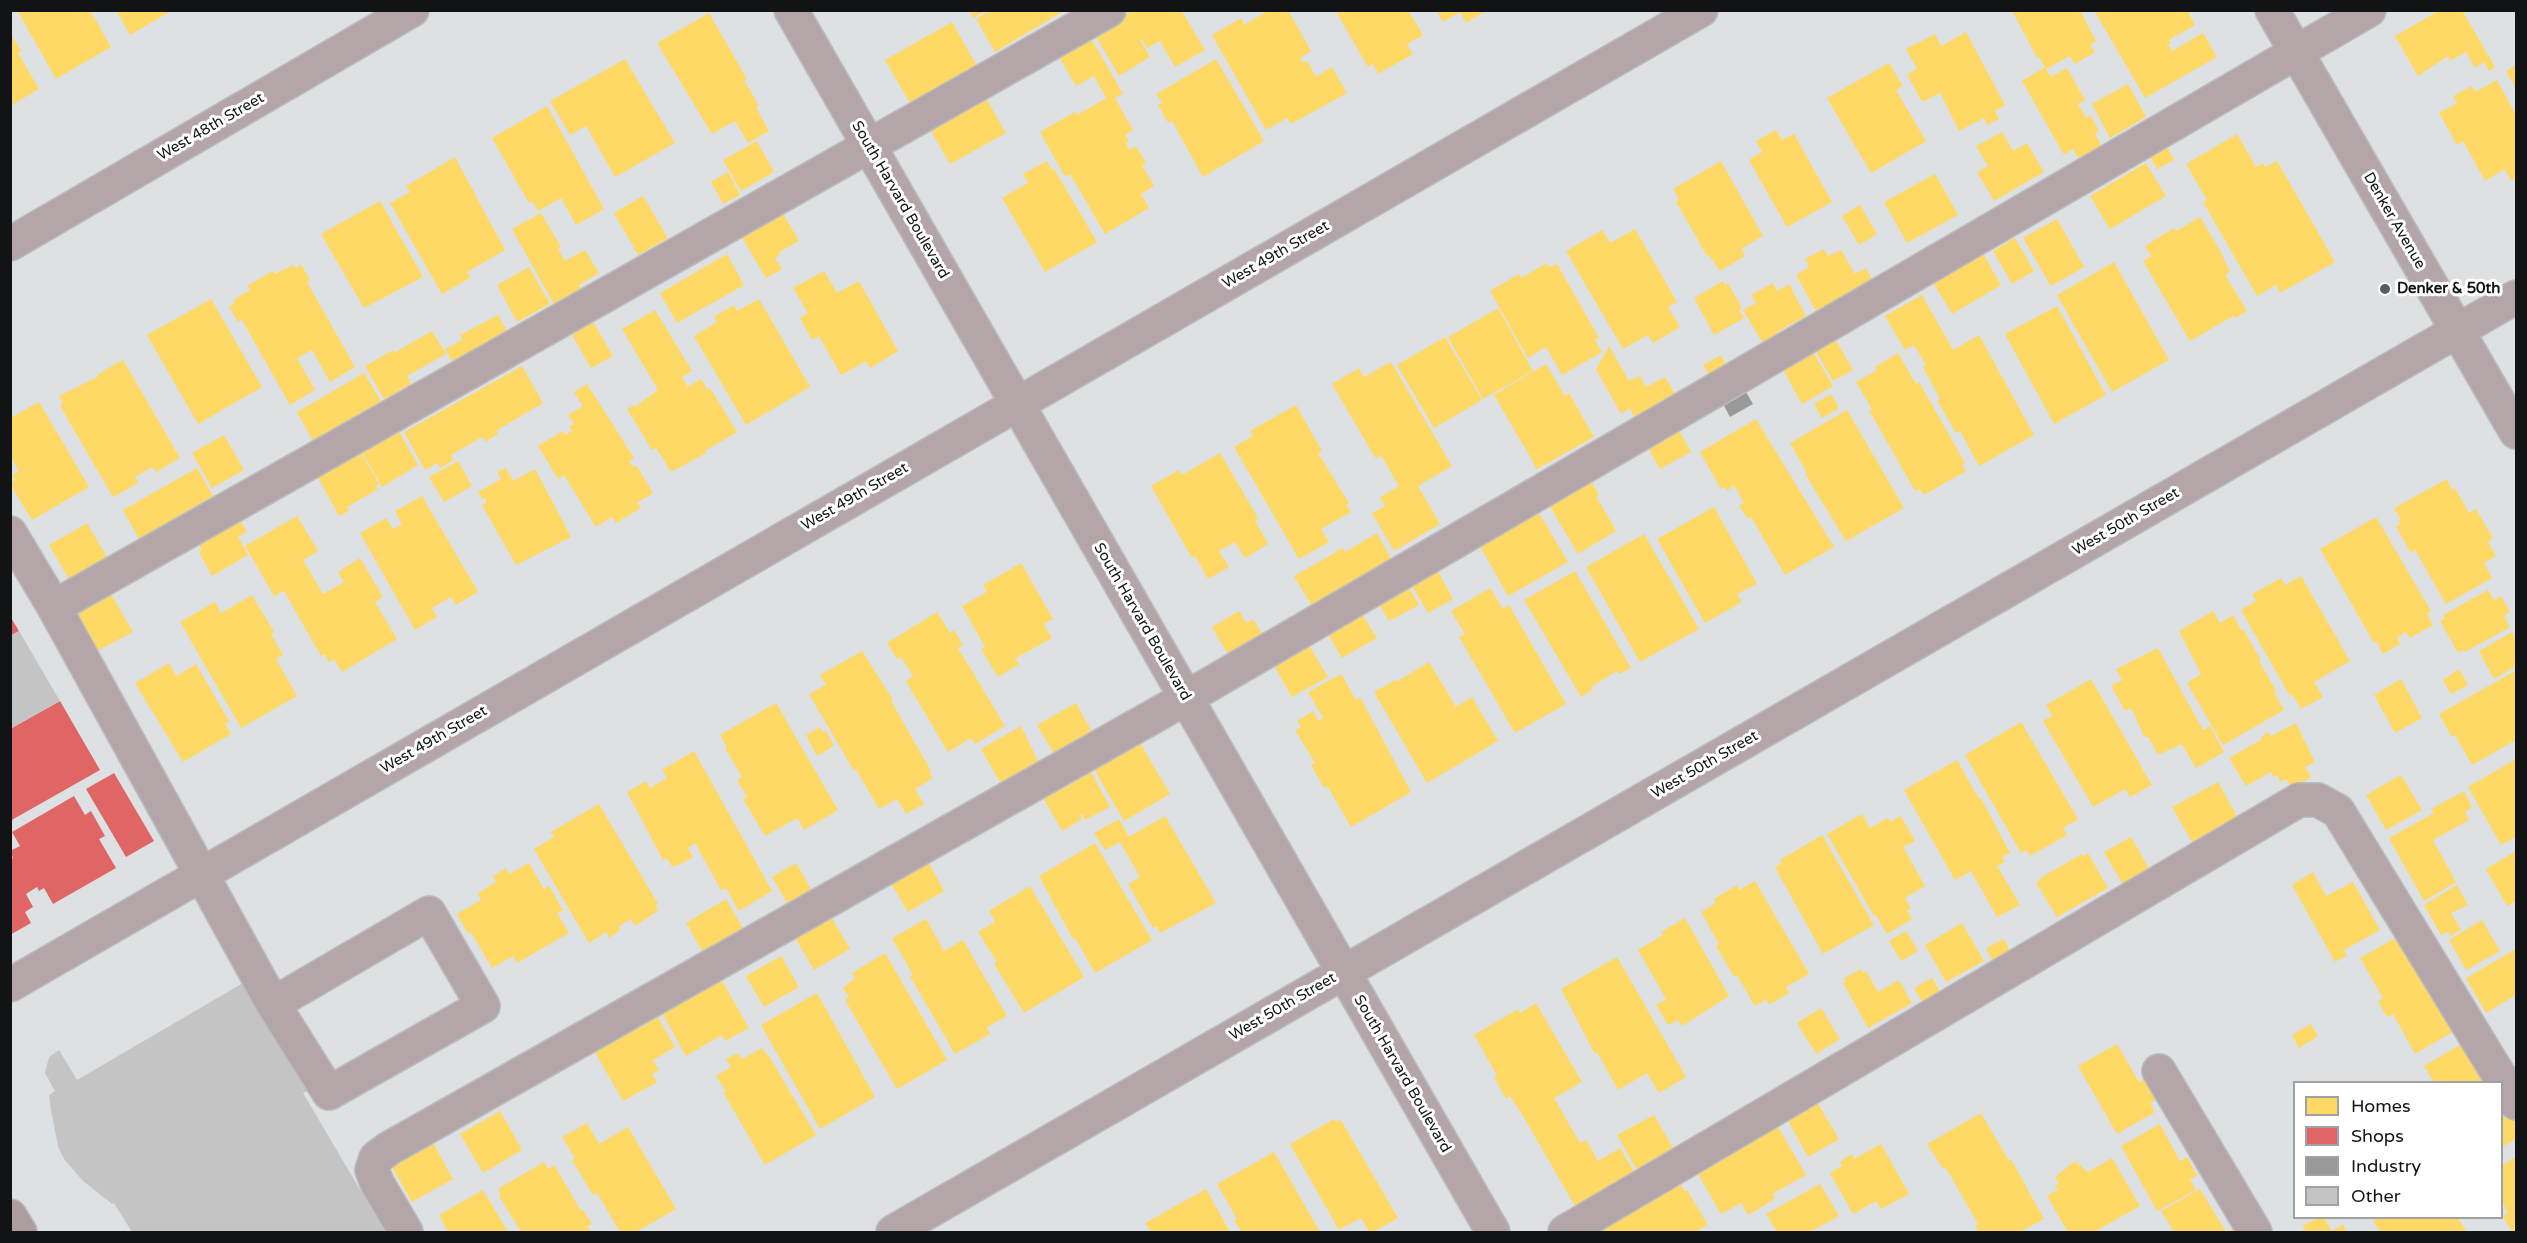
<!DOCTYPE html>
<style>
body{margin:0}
#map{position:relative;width:2527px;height:1243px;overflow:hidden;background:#dee1e4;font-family:"Varela Round",sans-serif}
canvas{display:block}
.frame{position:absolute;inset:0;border:12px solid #111315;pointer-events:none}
.legend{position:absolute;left:2293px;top:1081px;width:210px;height:138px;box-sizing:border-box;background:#fff;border:2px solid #a0a1a1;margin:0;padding:8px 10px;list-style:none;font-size:18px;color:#111315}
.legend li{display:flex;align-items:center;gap:12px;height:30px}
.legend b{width:30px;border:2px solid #a0a1a1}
</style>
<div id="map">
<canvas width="2527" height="1243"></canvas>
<div class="frame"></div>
<ul class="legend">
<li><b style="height:16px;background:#ffd966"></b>Homes</li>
<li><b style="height:16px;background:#e06666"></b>Shops</li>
<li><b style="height:16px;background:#999"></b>Industry</li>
<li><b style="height:16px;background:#c4c4c5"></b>Other</li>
</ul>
</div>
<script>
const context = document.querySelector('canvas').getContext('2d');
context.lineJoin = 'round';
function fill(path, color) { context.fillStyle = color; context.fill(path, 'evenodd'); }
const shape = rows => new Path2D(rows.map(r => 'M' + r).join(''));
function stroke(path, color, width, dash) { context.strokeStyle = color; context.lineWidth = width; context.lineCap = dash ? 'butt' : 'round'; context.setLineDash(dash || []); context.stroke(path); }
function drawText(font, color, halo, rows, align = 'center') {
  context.font = font + ' "Varela Round",sans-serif'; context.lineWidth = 6; context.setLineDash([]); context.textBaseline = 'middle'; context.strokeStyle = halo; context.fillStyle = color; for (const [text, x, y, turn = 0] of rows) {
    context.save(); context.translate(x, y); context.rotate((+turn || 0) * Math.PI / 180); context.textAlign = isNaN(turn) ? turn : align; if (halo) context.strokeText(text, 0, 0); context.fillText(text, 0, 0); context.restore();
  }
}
fill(shape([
 [17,10,90,10,111,47,56,79],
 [116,10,173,10,130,35],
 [969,10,987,10,973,18],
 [991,10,1061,10,1062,12,995,52,976,19],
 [1133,10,1181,10,1205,50,1175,67,1160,41,1147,48,1142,39,1140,40,1150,57,1119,76,1094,33],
 [1269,10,1288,10,1311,51,1300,58,1303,63,1307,61,1316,77,1332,67,1347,93,1291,124,1287,118,1266,130,1212,35,1241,18,1244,25],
 [1335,10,1408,10,1423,35,1407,44,1413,54,1378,74,1373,64,1368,67],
 [1436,10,1487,10,1466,23,1460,12,1443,22],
 [2012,10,2080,10,2096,41,2090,45,2095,52,2075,64,2070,56,2046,69,2051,77,2067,68,2085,100,2078,104,2086,118,2090,115,2099,131,2095,134,2103,148,2080,161,2073,149,2064,155,2022,81,2045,67,2039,57,2037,58],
 [2094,10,2187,10,2195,25,2169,40,2171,43,2168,45,2172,51,2203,33,2217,57,2145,98],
 [2440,10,2462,10,2495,67,2489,71,2484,62,2475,68,2466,52,2450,61,2448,56,2418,76,2395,36],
 [709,13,747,79,744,80,759,106,756,107,769,131,748,143,735,121,712,134,657,43],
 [952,22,977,66,911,105,885,60],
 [1087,31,1123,94,1115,98,1133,130,1125,135,1129,141,1126,143,1129,150,1136,146,1146,163,1142,165,1154,186,1141,194,1149,208,1105,234,1070,174,1065,177,1040,132,1075,112,1077,115,1106,98,1094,76,1076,86,1055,50],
 [1966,32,2005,105,1995,111,1999,119,1987,125,1984,118,1959,131,1940,93,1922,102,1907,74,1917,69,1906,49,1935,34,1941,46],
 [10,33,21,51,18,53,39,89,10,106],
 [625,59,675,143,615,177,586,126,570,135,550,101],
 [1216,59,1264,141,1203,177,1172,121,1168,123,1158,105,1162,103,1156,94],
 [1889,63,1903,86,1896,90,1926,141,1871,173,1827,98],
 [2516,65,2516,89,2506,71],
 [2497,80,2516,115,2516,178,2511,181,2505,169,2485,181,2463,141,2457,145,2439,113,2457,103,2453,96,2472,86,2475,92],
 [2128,84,2146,117,2110,138,2092,104],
 [984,95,1006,133,950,164,928,126],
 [547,106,604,209,576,225,561,198,538,211,532,201,529,203,492,138],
 [1776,130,1782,140,1794,134,1832,202,1787,227,1749,160,1762,152,1756,141],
 [2002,132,2013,151,2027,143,2044,172,1994,201,1977,172,1988,166,1976,146],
 [2237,134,2256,167,2263,163,2265,167,2277,161,2335,262,2280,293,2276,285,2257,296,2203,202,2207,200,2186,164],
 [757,141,774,172,741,191,723,160],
 [2167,147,2174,160,2157,169,2150,157],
 [455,157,505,250,467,272,470,278,442,294,390,203,410,192,406,186],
 [1047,161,1052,170,1054,169,1097,242,1045,272,1002,198,1028,183,1023,174],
 [1721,161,1763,236,1741,249,1745,256,1720,271,1709,255,1707,256,1676,202,1679,200,1673,189],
 [2146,163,2166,196,2110,229,2090,196],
 [728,172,740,195,723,204,711,182],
 [1935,174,1958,215,1907,243,1884,202],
 [643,196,668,238,638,255,614,213],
 [380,201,423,277,364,308,321,234],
 [1860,205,1877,234,1859,245,1842,216],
 [779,207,799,241,779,252,780,255,775,258,782,269,766,278,738,231],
 [541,213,561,247,558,249,565,261,585,250,599,273,579,285,581,289,554,304,512,229],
 [2200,217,2221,252,2230,272,2225,275,2247,311,2235,318,2233,316,2190,341,2143,261,2151,256,2145,246,2174,228,2176,231],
 [2057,219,2084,267,2051,286,2023,238],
 [1635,229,1677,302,1668,307,1680,327,1653,343,1648,335,1623,349,1566,251,1602,230,1610,243],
 [2015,238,2034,271,2012,284,1993,251],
 [1824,249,1828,256,1841,250,1855,274,1866,268,1875,285,1819,316,1796,275,1809,267,1805,259],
 [1981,250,2001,285,1952,314,1932,281],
 [727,254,744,285,677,323,660,293],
 [2114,262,2169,360,2112,392,2057,295],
 [1547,263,1550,267,1557,264,1599,338,1595,340,1602,352,1562,375,1546,347,1528,358,1490,291,1519,274,1521,278],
 [301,264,310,280,307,282,355,367,330,382,312,350,297,358,315,390,290,405,242,320,238,322,229,307,235,303,233,300,250,290,247,286,273,271,275,274,293,265,295,268],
 [529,267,550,304,517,322,497,285],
 [824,271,837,293,859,281,898,351,870,368,866,361,841,375,819,336,812,340,800,318,808,313,793,288],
 [1723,281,1724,285,1728,283,1742,308,1739,310,1744,318,1714,335,1694,298],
 [1773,283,1777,291,1789,284,1806,316,1777,332,1781,338,1765,347,1743,310,1756,303,1751,295],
 [1922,295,1953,350,1979,335,2034,435,1979,466,1960,431,1956,433,1937,400,1940,399,1923,367,1926,365,1914,345,1905,350,1885,316],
 [211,299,262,387,198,424,147,335],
 [759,299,810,387,746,425,694,336,717,322,714,317,734,305,737,311],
 [2057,306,2106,395,2054,424,2005,334],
 [1498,308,1533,371,1483,399,1448,337],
 [655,310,692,371,682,377,688,387,701,379,708,390,710,388,737,432,705,451,706,453,671,472,656,448,652,450,627,409,634,405,635,407,658,390,622,329],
 [498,315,509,335,454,365,445,349,462,340,460,335],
 [593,322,613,356,591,368,572,335],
 [432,331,446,354,407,376,411,384,384,399,365,366,393,350,394,353],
 [1445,337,1482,400,1434,428,1397,365],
 [1834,337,1853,370,1833,381,1814,348],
 [1609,346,1629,381,1640,376,1646,387,1665,377,1676,396,1635,419,1630,408,1621,414,1596,369],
 [1811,349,1833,386,1802,404,1781,366],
 [1898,353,1916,384,1919,382,1965,463,1962,464,1966,471,1924,495,1920,489,1915,491,1869,410,1872,409,1856,382,1877,370,1875,367],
 [1721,355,1727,367,1710,377,1703,365],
 [123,360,180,458,156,472,152,467,135,477,138,483,113,497,60,406,63,403,59,396,99,376,98,374],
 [1391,362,1452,466,1418,486,1440,524,1394,551,1372,513,1385,506,1380,497,1399,486,1381,455,1376,459,1332,384,1359,368,1364,377],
 [1546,364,1565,396,1569,393,1594,437,1537,469,1494,395],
 [522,366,543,403,496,431,498,434,485,442,482,437,451,455,453,460,440,468,437,463,425,470,404,432],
 [364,373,381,401,313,441,297,412],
 [587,384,634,458,629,461,633,467,636,465,653,493,637,503,641,508,616,523,612,517,596,527,564,475,558,479,538,446,563,431,565,435,572,431,569,427,574,424,568,415,583,406,574,392],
 [1831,394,1839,408,1822,418,1814,404],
 [39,402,89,487,32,520,10,484,15,480,12,475,19,471,10,456,10,418],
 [1296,405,1322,451,1318,453,1349,503,1346,504,1351,512,1321,529,1329,542,1299,559,1234,447,1253,436,1250,431],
 [1847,410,1904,508,1846,541,1805,474,1807,473,1790,443],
 [1756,419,1834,547,1785,575,1751,517,1748,519,1739,506,1744,503,1734,485,1727,491,1724,487,1721,489,1700,452],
 [1677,427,1691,452,1660,469,1646,444],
 [398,430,418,465,382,487,362,452],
 [224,435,244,470,212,488,192,453],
 [360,451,379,484,376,486,378,489,347,507,349,511,339,516,316,474],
 [1220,453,1258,518,1255,520,1268,544,1245,558,1235,542,1219,551,1229,567,1208,579,1195,556,1192,558,1151,486,1179,470,1182,475],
 [458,461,472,486,444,502,429,477],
 [197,468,213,496,139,539,123,510],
 [506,468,513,481,535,469,571,537,516,565,482,505,487,502,485,498,482,499,478,492,501,479,497,472],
 [1589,477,1599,495,1596,496,1616,531,1578,554,1547,501],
 [2447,479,2452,490,2455,488,2469,513,2476,509,2493,538,2488,542,2496,556,2484,563,2492,578,2446,604,2415,550,2411,553,2396,527,2400,524,2398,521,2401,520,2394,508],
 [422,496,478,592,456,605,451,597,432,608,437,617,415,630,360,533,386,518,393,529,402,524,395,511],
 [1714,507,1757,584,1737,594,1742,602,1705,623,1657,539],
 [1536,508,1568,562,1508,596,1477,541],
 [297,516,318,551,303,560,323,594,344,582,338,572,360,558,383,597,375,602,397,639,342,672,334,659,329,662,324,654,321,656,284,591,274,596,245,546],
 [2376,517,2431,611,2427,614,2433,625,2410,638,2406,632,2397,638,2400,644,2383,654,2376,641,2374,643,2320,549],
 [239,518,247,532,238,537,248,555,212,576,199,552,202,550,197,542],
 [87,523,107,557,69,579,49,545],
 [1377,533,1393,562,1313,608,1294,576,1343,548,1345,552],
 [1644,534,1699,629,1640,662,1586,567],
 [1021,563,1053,619,1044,624,1052,638,1016,658,1019,664,998,677,981,649,985,647,962,606,987,592,983,585],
 [1435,566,1453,599,1428,613,1409,581],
 [1575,571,1631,668,1619,674,1617,671,1591,687,1592,690,1581,697,1524,600],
 [2301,576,2350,661,2314,682,2323,697,2301,709,2293,695,2290,696,2241,610,2256,601,2252,594,2281,578,2285,585],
 [1406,583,1419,605,1389,621,1376,599],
 [1490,588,1503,609,1509,605,1566,704,1515,733,1459,637,1465,634,1451,611],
 [2488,590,2494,600,2501,596,2510,612,2504,616,2510,627,2465,652,2464,650,2458,653,2440,621,2445,618,2443,615],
 [110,592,133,632,93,653,71,615],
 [252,595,274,632,271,634,283,655,276,659,297,696,241,728,180,622,215,602,221,613],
 [1359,609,1377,638,1342,658,1325,629],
 [1239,611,1246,623,1253,619,1263,635,1229,656,1212,627],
 [2213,611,2220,623,2233,615,2241,630,2243,629,2261,660,2259,661,2276,691,2274,692,2284,710,2223,745,2187,683,2201,674,2179,631],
 [937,612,950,633,954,630,963,645,958,648,1005,726,975,744,971,738,948,752,906,681,913,676,901,657,897,659,887,643],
 [2512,632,2516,640,2516,666,2494,679,2479,651],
 [1306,640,1328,677,1292,697,1271,660],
 [2158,648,2203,730,2210,726,2224,752,2196,768,2182,744,2158,755,2149,738,2144,736,2131,708,2125,711,2111,686,2122,680,2116,669],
 [862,651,893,700,891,701,931,771,929,772,933,778,915,789,924,804,906,814,897,799,879,809,856,769,854,771,809,694,826,685,820,675],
 [1429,662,1456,707,1472,697,1498,741,1427,783,1374,692,1395,680,1396,682],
 [169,663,176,676,196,664,229,721,225,724,231,734,183,762,135,683],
 [2459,669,2468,685,2451,694,2443,680],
 [2515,671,2516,740,2472,765,2455,735,2452,737,2439,714],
 [1341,674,1356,700,1360,697,1411,792,1351,827,1328,787,1324,788,1311,765,1315,763,1295,730,1301,727,1297,721,1313,711,1319,721,1323,718,1308,692],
 [2091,679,2152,785,2130,797,2125,789,2093,807,2043,721,2052,716,2046,705],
 [2401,679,2422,718,2395,733,2374,695],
 [776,703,838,810,804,830,797,818,765,836,743,799,747,797,737,780,742,777,725,748,727,747,720,735],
 [1076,703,1093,734,1055,755,1037,725],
 [2021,722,2078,819,2063,828,2067,835,2030,856,2026,850,2021,853,1965,755],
 [2296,723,2315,762,2305,767,2311,777,2292,788,2286,779,2280,782,2277,775,2273,777,2271,772,2246,786,2229,758,2262,739,2261,737,2268,732,2271,736],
 [1021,726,1040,765,1002,786,981,749],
 [820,727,823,732,826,731,834,746,817,756,806,735],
 [1137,738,1170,794,1124,821,1091,764],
 [694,751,772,891,739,911,726,888,721,890,695,843,688,848,693,857,683,863,672,867,667,858,663,860,627,792,646,781,650,788,667,778,662,770],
 [2516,759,2516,837,2501,845,2468,787],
 [1957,760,1979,799,1981,798,2010,853,2002,857,2005,862,1997,866,2020,905,1997,917,1971,871,1955,880,1904,790],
 [1091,772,1110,807,1085,820,1082,814,1080,815,1082,819,1062,831,1041,794,1062,782,1065,788],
 [2401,775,2422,810,2386,830,2366,795],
 [2218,782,2238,818,2193,844,2172,807],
 [2464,791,2472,807,2465,812,2469,820,2433,840,2456,882,2424,901,2389,838,2434,813,2431,809],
 [599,804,658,904,655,906,658,911,635,926,631,919,618,927,620,930,609,938,606,932,589,943,534,849,554,837,551,832],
 [1862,814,1870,828,1888,818,1890,822,1901,816,1915,841,1903,847,1925,886,1905,898,1911,909,1907,910,1912,919,1887,934,1876,915,1874,916,1827,834],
 [1165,816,1216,903,1160,933,1156,926,1153,928,1128,884,1140,877,1120,842,1105,850,1094,833,1119,819,1129,837],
 [1822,835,1874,925,1823,954,1775,867,1782,863,1780,860],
 [2131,837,2150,870,2125,888,2104,852],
 [1095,843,1152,940,1095,973,1075,938,1073,939,1039,876],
 [2516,851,2516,901,2507,906,2486,869],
 [2088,853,2108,888,2057,917,2036,883,2041,879,2040,878,2082,854,2083,856],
 [926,858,944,891,908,912,889,880],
 [529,863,544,889,549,886,563,910,557,913,569,933,517,963,513,956,492,968,471,932,468,934,457,914,481,900,478,893,496,882,493,876,506,868,509,874],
 [796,863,814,894,790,908,772,877],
 [2313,872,2326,896,2353,882,2380,930,2344,950,2347,956,2335,962,2292,885],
 [1755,881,1809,974,1786,987,1789,993,1769,1005,1766,999,1755,1006,1737,975,1734,977,1716,946,1719,944,1701,912,1716,903,1714,899,1737,885,1739,890],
 [2457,885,2468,905,2451,913,2461,930,2450,936,2448,932,2441,935,2424,905],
 [1030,886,1084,977,1024,1013,994,964,997,962,978,932,995,922,989,911],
 [726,899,745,932,705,956,686,923],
 [829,913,850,949,814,970,793,934],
 [1685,918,1729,996,1682,1026,1678,1020,1668,1025,1656,1005,1666,999,1638,950,1663,935,1661,932],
 [926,919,944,951,963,940,1007,1016,987,1027,990,1034,955,1054,910,976,913,975,892,938],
 [2482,920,2500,951,2466,970,2449,940],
 [1962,923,1984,961,1946,982,1925,945],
 [1906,931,1918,951,1901,961,1889,941],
 [2408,931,2461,1027,2415,1054,2393,1014,2387,1017,2378,1001,2383,998,2360,958],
 [2004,939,2011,953,1993,962,1986,948],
 [2516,949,2516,995,2486,1013,2466,978],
 [885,953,947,1060,897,1089,845,1000,849,997,843,988,855,978,852,973],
 [781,956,799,987,764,1007,746,976],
 [1617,957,1686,1077,1659,1093,1647,1073,1618,1090,1597,1052,1595,1054,1561,989],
 [1861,969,1863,973,1866,971,1878,992,1899,980,1912,1003,1868,1028,1843,983,1846,981,1844,978],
 [1932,978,1942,995,1924,1005,1914,988],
 [721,979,749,1028,725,1041,722,1035,686,1056,662,1013],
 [817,993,875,1097,820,1129,761,1025],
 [1536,1003,1582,1082,1554,1098,1580,1143,1586,1140,1598,1161,1620,1148,1634,1172,1575,1206,1523,1116,1510,1096,1506,1099,1494,1077,1497,1075,1474,1035,1518,1009,1520,1013],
 [1821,1008,1840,1039,1816,1054,1797,1023],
 [658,1017,675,1047,653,1060,659,1070,652,1074,657,1082,623,1101,593,1049,635,1025,638,1029],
 [2311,1024,2318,1036,2299,1048,2292,1035],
 [2470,1039,2495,1082,2434,1082,2424,1066],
 [2117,1044,2139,1082,2146,1078,2158,1099,2150,1103,2155,1112,2117,1134,2078,1066],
 [762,1048,770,1058,816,1135,765,1165,723,1092,726,1091,716,1076,731,1067,726,1059,738,1053,742,1059],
 [2502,1094,2516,1121,2516,1139,2502,1147],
 [1817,1102,1839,1139,1808,1157,1787,1119],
 [500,1111,522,1150,483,1173,460,1134],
 [1981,1113,2009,1161,2011,1159,2044,1219,2020,1232,1979,1232,1975,1226,1978,1224,1946,1168,1943,1169,1927,1144],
 [1654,1115,1673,1148,1637,1170,1617,1135],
 [1334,1119,1336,1122,1339,1120,1342,1122,1398,1218,1373,1232,1369,1232,1361,1218,1339,1230,1290,1144],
 [587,1123,599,1144,628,1127,676,1209,636,1232,620,1232,597,1193,593,1195,572,1160,575,1158,562,1137],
 [2160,1124,2180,1161,2187,1157,2197,1175,2190,1180,2196,1190,2157,1211,2121,1146],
 [1778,1127,1806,1175,1772,1194,1775,1199,1748,1215,1741,1203,1721,1214,1698,1174],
 [433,1143,453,1179,412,1202,392,1167],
 [1881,1144,1909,1194,1881,1209,1876,1201,1853,1214,1830,1173,1842,1166,1840,1163,1846,1157,1852,1154,1854,1159],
 [1274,1152,1320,1232,1241,1232,1234,1220,1237,1219,1217,1184],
 [2516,1157,2516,1231,2512,1232,2503,1216,2508,1213,2502,1201,2502,1165],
 [2112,1158,2140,1206,2094,1232,2068,1232,2047,1196,2057,1190,2055,1186,2059,1184,2055,1177,2075,1161,2088,1172],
 [544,1162,548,1169,554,1165,581,1211,583,1210,592,1224,587,1226,591,1232,521,1232,499,1196,501,1195,498,1189],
 [1679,1183,1685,1191,1687,1190,1708,1225,1696,1232,1600,1232,1597,1227],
 [1820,1184,1839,1216,1810,1232,1777,1232,1766,1214],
 [1206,1189,1230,1232,1151,1232,1145,1223],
 [2200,1189,2226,1232,2233,1228,2235,1232,2174,1232,2161,1211],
 [483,1190,508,1232,511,1230,513,1232,443,1232,447,1230,439,1215],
 [2318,1218,2324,1218,2332,1231,2343,1224,2347,1232,2306,1232,2302,1226],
 [2379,1218,2458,1218,2467,1232,2380,1232,2373,1221]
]), '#ffd966');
fill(shape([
 [10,616,19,631,10,636],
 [60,701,100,770,10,821,10,729],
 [114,773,154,841,126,857,86,789],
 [74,796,85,815,91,811,105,836,99,839,116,868,53,904,44,888,39,891,37,887,26,894,33,907,25,912,31,923,10,935,10,860,13,858,10,851,20,846,12,832]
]), '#e06666');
fill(shape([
 [1743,387,1753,404,1730,417,1721,400]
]), '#999');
fill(shape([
 [19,631,60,701,10,729,10,636],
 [243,983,307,1091,303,1093,385,1232,132,1232,114,1203,112,1204,83,1181,64,1159,58,1146,51,1110,49,1095,55,1091,45,1073,49,1057,59,1050,77,1080]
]), '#c4c4c5');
const minor = shape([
 [791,10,1493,1232],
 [2272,10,2516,432],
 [10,244,412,10],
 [10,533,54,607,273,1004,429,913,483,1006,329,1093,273,1004],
 [54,607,1109,10],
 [10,985,1701,10],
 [2159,1071,2255,1232],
 [406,1232,377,1183,372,1170,376,1158,388,1149,1186,698,2369,10],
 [893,1232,2516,297],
 [1565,1232,2299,800,2318,800,2338,811,2516,1103]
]);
const major = shape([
 [10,1216,20,1232]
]);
stroke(minor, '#babcbe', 36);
stroke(major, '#babcbe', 36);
stroke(minor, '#b4a6a8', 33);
stroke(major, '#ac9e9f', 33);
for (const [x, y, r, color] of [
 [2385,289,6,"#595b5d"]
]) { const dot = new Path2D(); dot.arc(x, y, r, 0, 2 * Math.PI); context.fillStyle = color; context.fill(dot); stroke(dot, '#fff', 2); }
drawText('15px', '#111315', '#fff', [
 ["West 48th Street",211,127,-30],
 ["South Harvard Boulevard",900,200,60],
 ["Denker Avenue",2394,221,60],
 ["West 49th Street",1276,255,-30],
 ["West 49th Street",855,497,-30],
 ["West 50th Street",2126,522,-30],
 ["South Harvard Boulevard",1142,622,60],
 ["West 49th Street",434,740,-30],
 ["West 50th Street",1705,765,-30],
 ["West 50th Street",1283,1007,-30],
 ["South Harvard Boulevard",1402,1074,60]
]);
drawText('bold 15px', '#111315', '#fff', [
 ["Denker & 50th",2397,289]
], 'left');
</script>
